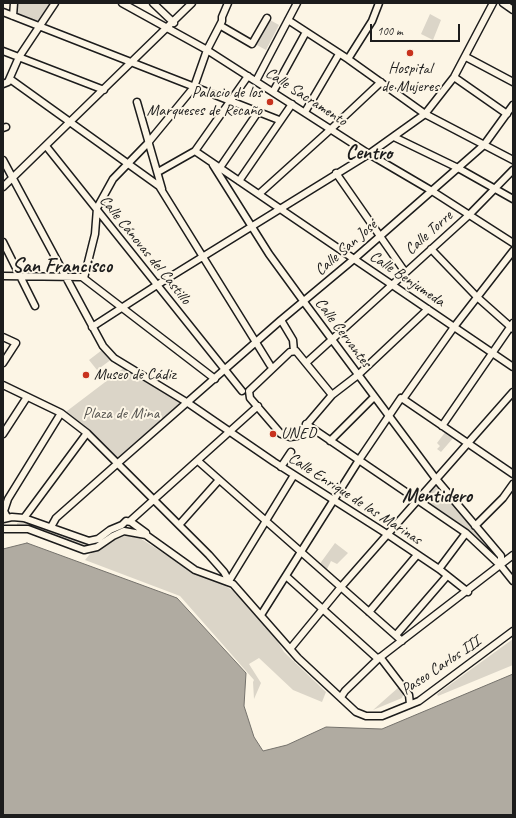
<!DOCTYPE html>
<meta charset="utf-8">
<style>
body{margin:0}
#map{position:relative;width:516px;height:818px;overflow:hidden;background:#fcf5e5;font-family:Caveat,sans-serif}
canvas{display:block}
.frame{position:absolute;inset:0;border:4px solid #1c1c1c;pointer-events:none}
.scale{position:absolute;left:370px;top:24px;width:90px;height:18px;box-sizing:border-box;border:2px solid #1c1c1c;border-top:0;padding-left:5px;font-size:12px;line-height:14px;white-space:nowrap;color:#1c1c1c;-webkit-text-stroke:3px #fcf5e5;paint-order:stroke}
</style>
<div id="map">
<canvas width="516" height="818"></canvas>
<div class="frame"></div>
<div class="scale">100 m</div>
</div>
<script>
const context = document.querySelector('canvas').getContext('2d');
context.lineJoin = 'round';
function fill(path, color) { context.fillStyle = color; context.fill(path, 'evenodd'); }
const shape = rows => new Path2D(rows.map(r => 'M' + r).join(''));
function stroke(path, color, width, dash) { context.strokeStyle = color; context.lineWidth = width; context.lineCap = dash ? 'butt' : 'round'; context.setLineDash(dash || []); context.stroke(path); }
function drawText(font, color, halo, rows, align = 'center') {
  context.font = font + ' Caveat,sans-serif'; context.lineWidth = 4; context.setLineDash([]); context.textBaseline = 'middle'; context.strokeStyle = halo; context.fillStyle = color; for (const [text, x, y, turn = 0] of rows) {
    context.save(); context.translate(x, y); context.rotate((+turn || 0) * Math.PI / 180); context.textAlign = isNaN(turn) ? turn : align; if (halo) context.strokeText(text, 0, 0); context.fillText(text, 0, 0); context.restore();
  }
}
fill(shape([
 [12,3,58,3,42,25,10,17],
 [430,14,441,20,433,40,421,34],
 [270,20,279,25,266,50,255,44],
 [102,350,112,359,97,370,89,360],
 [125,367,188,403,118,463,64,415,67,411],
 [446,431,454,437,441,452,437,449,440,446,437,443],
 [436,479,501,556,501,566,466,533,418,500],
 [25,522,43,527,84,543,91,544,117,530,97,545,83,549,17,526,17,523],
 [132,533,196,574,220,582,233,591,272,632,284,652,326,692,322,702,293,690,259,658,249,664,261,683,254,699,253,682,254,680,180,596,85,560,90,554,120,535],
 [335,543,348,553,337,564,331,561,326,571,319,565],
 [513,639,513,665,438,696,437,694],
 [399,687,404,693,402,698,373,710]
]), '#dbd5c8');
const water = shape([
 [27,543,177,598,246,673,244,706,254,737,263,751,287,745,326,727,382,729,513,674,513,815,3,815,3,549,27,543]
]);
fill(water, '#b0aba1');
stroke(water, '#75726c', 1);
const minor = shape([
 [122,3,207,50,369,154,432,191,513,243],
 [153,3,174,23],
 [503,3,513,10],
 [3,12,279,120],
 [13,16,14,3],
 [288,20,348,59,425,114,513,160],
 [221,26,252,44,267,18],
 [3,51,104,90],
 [466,57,513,82],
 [348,59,372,21,379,3],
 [454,77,507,114],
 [10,79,159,186,270,365],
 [256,81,297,3],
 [3,84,8,82,19,57,55,3],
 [273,92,306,32],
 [137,102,162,189],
 [305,112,339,54],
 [3,128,6,127],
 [394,137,458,168,513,199],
 [46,146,242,391],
 [195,151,513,367],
 [3,160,89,320,103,346,114,358,188,403,274,462,387,534,439,569,468,592],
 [213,165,269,254,304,302,436,479,501,556,501,566],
 [219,169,258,112],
 [158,172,195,151,248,76],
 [336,173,405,272],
 [239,181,292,104],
 [3,187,192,3],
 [259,194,331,129,381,82],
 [3,242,35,306],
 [431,249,477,297,513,329],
 [3,276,82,277,215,379],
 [84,278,95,234,97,208,113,179,147,144,194,87,207,50,222,21,222,17,228,3],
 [281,320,293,340,294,351],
 [92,327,157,285,369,154,425,114,454,77,493,3],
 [3,337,16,343,3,363],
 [296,351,332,395,297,436,290,437,281,434,250,398,249,391,290,352,296,351],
 [306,363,469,215,513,170],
 [3,385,61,413,87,433,209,555,224,572,229,581],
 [332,395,358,375,428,309],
 [403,399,513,474],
 [306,424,466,533,501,566,513,581],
 [442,426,513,323],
 [3,434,27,397],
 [330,441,374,397],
 [198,461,402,641],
 [281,467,291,452],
 [7,517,4,511,8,499,61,413],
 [24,518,87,433],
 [3,519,12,517,24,518,89,541,98,539,110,530,122,525,126,521,131,522,146,533],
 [130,521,258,406],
 [179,525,219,480],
 [475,526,503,498,513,484],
 [51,527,56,518,118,463,281,320,354,259,484,145,513,105],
 [3,529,28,529,84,550,97,547,113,536,124,531,146,535,195,570,233,584,298,658,356,712,366,716,382,716,419,701,513,631],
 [439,569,466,533],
 [286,576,378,659],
 [229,581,294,475],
 [369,612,417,555],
 [261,615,359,460,401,398,403,399,454,327,513,251],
 [396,635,447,576],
 [290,649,341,587,513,392],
 [380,657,409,695,410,704],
 [341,697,345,691,378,659,513,555]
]);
stroke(minor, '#1c1c1c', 9);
stroke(minor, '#fcf5e5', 6);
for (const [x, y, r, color] of [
 [410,53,4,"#c8321e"],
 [270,102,4,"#c8321e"],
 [86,375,4,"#c8321e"],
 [273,434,4,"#c8321e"]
]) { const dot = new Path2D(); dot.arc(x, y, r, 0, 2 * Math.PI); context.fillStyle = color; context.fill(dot); stroke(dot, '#fcf5e5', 1.5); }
drawText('16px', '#1c1c1c', '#fcf5e5', [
 ["Hospital",410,69,"center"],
 ["de Mujeres",410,87,"center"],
 ["Palacio de los",262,93,"right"],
 ["Marqueses de Recaño",262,111,"right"],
 ["Museo de Cádiz",94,375],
 ["UNED",281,434]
], 'left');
drawText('16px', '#1c1c1c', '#fcf5e5', [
 ["Calle Sacramento",306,97,33],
 ["Calle Torre",429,233,-42],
 ["Calle San José",346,248,-41],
 ["Calle Cánovas del Castillo",145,250,51],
 ["Calle Benjumeda",407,279,34],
 ["Calle Cervantes",343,333,53],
 ["Calle Enrique de las Marinas",355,499,33],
 ["Paseo Carlos III",441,666,-34]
]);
drawText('16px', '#555450', '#fcf5e5', [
 ["Plaza de Mina",121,414]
]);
drawText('bold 20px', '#1c1c1c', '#fcf5e5', [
 ["Centro",369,154],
 ["San Francisco",62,267],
 ["Mentidero",437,497]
]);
</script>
